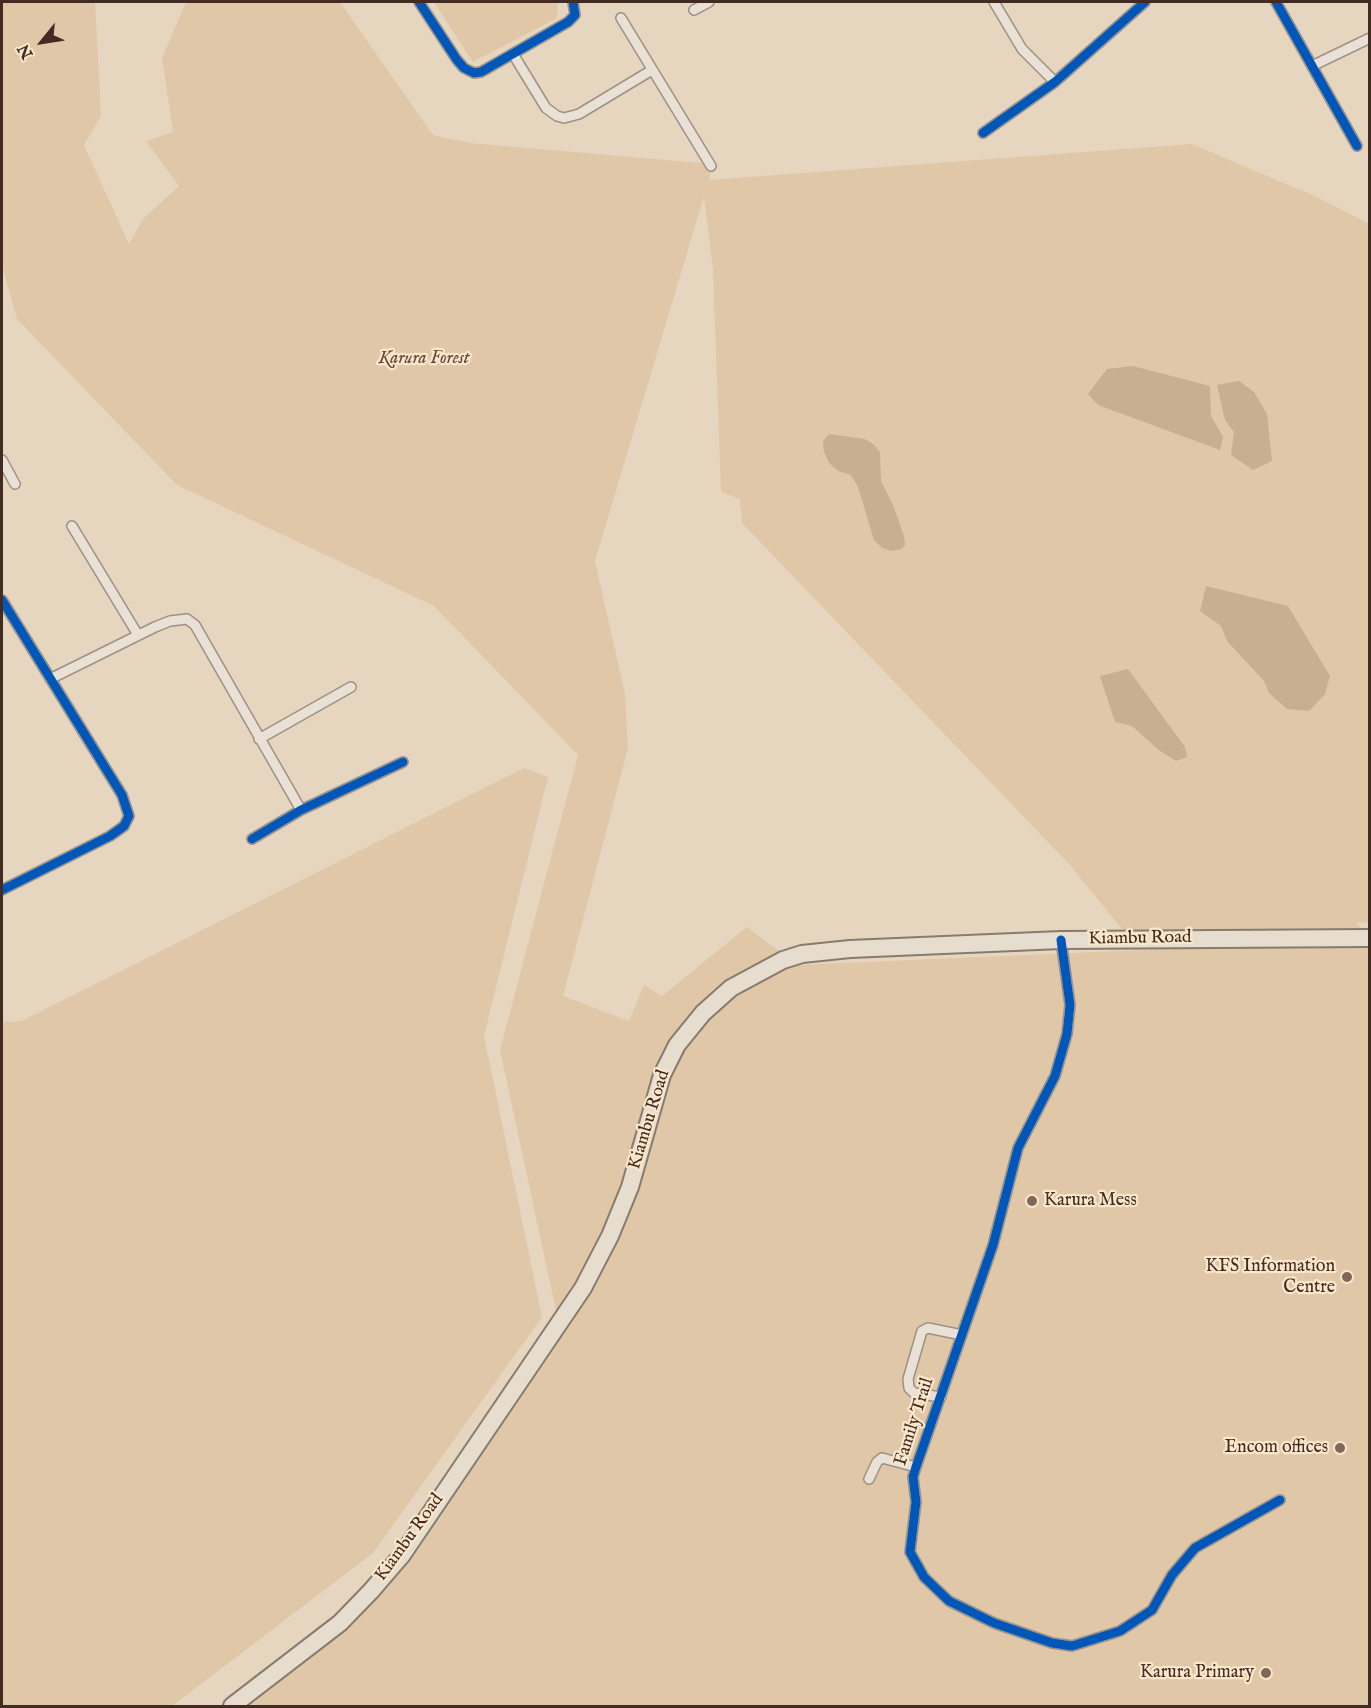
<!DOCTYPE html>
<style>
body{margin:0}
#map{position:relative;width:1371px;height:1708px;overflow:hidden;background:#e7d6bf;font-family:"IM FELL English",serif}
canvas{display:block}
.frame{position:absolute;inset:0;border:3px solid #422b22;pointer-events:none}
.north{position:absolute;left:12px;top:12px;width:60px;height:60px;-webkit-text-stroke:4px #fae6ca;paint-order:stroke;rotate:240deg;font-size:16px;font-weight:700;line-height:24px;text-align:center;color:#422b22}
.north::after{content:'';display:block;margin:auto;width:21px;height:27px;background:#422b22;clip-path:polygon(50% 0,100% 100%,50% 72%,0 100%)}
</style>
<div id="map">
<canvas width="1371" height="1708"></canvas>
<div class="frame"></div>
<div class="north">N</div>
</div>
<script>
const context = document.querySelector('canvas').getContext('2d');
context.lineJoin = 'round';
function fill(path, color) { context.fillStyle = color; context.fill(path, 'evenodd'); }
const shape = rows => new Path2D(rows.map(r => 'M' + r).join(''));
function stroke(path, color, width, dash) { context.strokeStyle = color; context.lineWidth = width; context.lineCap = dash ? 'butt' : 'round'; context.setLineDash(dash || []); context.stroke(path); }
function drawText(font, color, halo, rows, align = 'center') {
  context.font = font + ' "IM FELL English",serif'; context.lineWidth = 4.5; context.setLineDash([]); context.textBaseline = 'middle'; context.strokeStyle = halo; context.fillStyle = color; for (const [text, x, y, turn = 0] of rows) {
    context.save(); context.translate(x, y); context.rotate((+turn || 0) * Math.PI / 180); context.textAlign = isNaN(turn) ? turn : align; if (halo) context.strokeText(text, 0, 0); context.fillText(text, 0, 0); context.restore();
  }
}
fill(shape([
 [2,2,95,2,101,116,84,145,129,244,143,219,179,186,146,141,173,132,162,58,186,2,340,2,433,135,469,143,713,164,709,180,1192,144,1319,198,1369,224,1370,922,1356,923,1363,929,1122,929,1069,864,742,523,740,499,721,492,713,269,704,196,595,561,625,694,628,748,563,996,629,1021,644,985,662,996,747,927,797,965,1369,940,1369,1706,225,1706,393,1573,561,1334,500,1050,578,755,434,606,177,485,17,319,2,265],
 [434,2,558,2,557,18,473,62],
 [524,768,548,777,484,1036,542,1317,373,1553,172,1706,2,1706,2,1022,22,1021]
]), '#dfc7a8');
fill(shape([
 [1133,366,1210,386,1211,416,1223,437,1220,450,1098,405,1088,394,1107,369],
 [1239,381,1254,392,1267,414,1272,461,1253,470,1231,455,1234,432,1225,420,1217,385],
 [829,434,865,439,873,444,880,452,881,481,893,505,904,536,905,545,901,549,891,551,882,548,874,540,858,487,851,475,838,471,829,463,824,452,823,441],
 [1206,586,1288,606,1330,676,1325,694,1309,711,1287,709,1269,693,1264,681,1227,641,1221,626,1200,611],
 [1128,669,1185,747,1187,757,1176,761,1160,751,1132,726,1115,722,1100,676]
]), '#c8af92');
const street = shape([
 [419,2,457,60,464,68,474,73,481,72,568,22,575,15,573,2],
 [994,2,1022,49,1055,82],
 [1276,2,1357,146],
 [694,10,709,2],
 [621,18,711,166],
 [513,54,546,108,557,116,564,118,579,114,652,70],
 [1312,66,1370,38],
 [983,133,1055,82,1145,2],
 [2,460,15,484],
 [72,526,138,635],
 [2,600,122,795,129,816,124,826,110,836,2,890],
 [50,679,155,627,170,621,187,619,195,625,301,810],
 [259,739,351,687],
 [252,839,301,810,403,762],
 [1061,940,1070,1005,1067,1034,1055,1076,1018,1148,993,1245,916,1467,913,1477,916,1502,910,1552,924,1577,949,1601,994,1623,1052,1643,1072,1646,1120,1631,1152,1610,1172,1575,1195,1548,1280,1500],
 [941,1397,914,1393,909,1388,908,1379,922,1331,928,1328,962,1335],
 [869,1479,877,1462,882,1458,916,1467]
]);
const highway = shape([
 [232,1706,340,1623,371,1591,402,1555,583,1288,610,1236,630,1187,662,1075,677,1045,703,1013,731,988,783,960,802,954,850,949,1061,940,1370,938]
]);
stroke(street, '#9e9184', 12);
stroke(highway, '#877b6e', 20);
stroke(street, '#eae1d6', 9);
stroke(highway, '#e6ddcf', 16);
stroke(shape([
 [419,2,457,60,464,68,474,73,481,72,568,22,575,15,573,2],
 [1276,2,1357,146],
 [983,133,1055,82,1145,2],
 [2,600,122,795,129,816,124,826,110,836,2,890],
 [252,839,301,810,403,762],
 [1061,940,1070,1005,1067,1034,1055,1076,1018,1148,993,1245,916,1467,913,1477,916,1502,910,1552,924,1577,949,1601,994,1623,1052,1643,1072,1646,1120,1631,1152,1610,1172,1575,1195,1548,1280,1500]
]), '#0057b8', 9);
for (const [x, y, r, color] of [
 [1032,1201,6,"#7c6759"],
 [1347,1277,6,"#7c6759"],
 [1340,1448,6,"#7c6759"],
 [1266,1673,6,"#7c6759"]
]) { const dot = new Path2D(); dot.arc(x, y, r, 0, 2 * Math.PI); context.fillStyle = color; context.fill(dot); stroke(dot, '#fae6ca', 2); }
drawText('italic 18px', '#604839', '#fae6ca', [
 ["Karura Forest",424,359]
]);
drawText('18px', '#422b22', '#fae6ca', [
 ["Kiambu Road",1140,939,-1],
 ["Kiambu Road",650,1120,-73],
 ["Family Trail",915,1422,-72],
 ["Kiambu Road",410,1538,-54]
]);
drawText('18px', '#422b22', '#fae6ca', [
 ["Karura Mess",1044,1201,"left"],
 ["KFS Information",1335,1267],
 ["Centre",1335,1288],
 ["Encom offices",1328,1448],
 ["Karura Primary",1254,1673]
], 'right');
</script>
